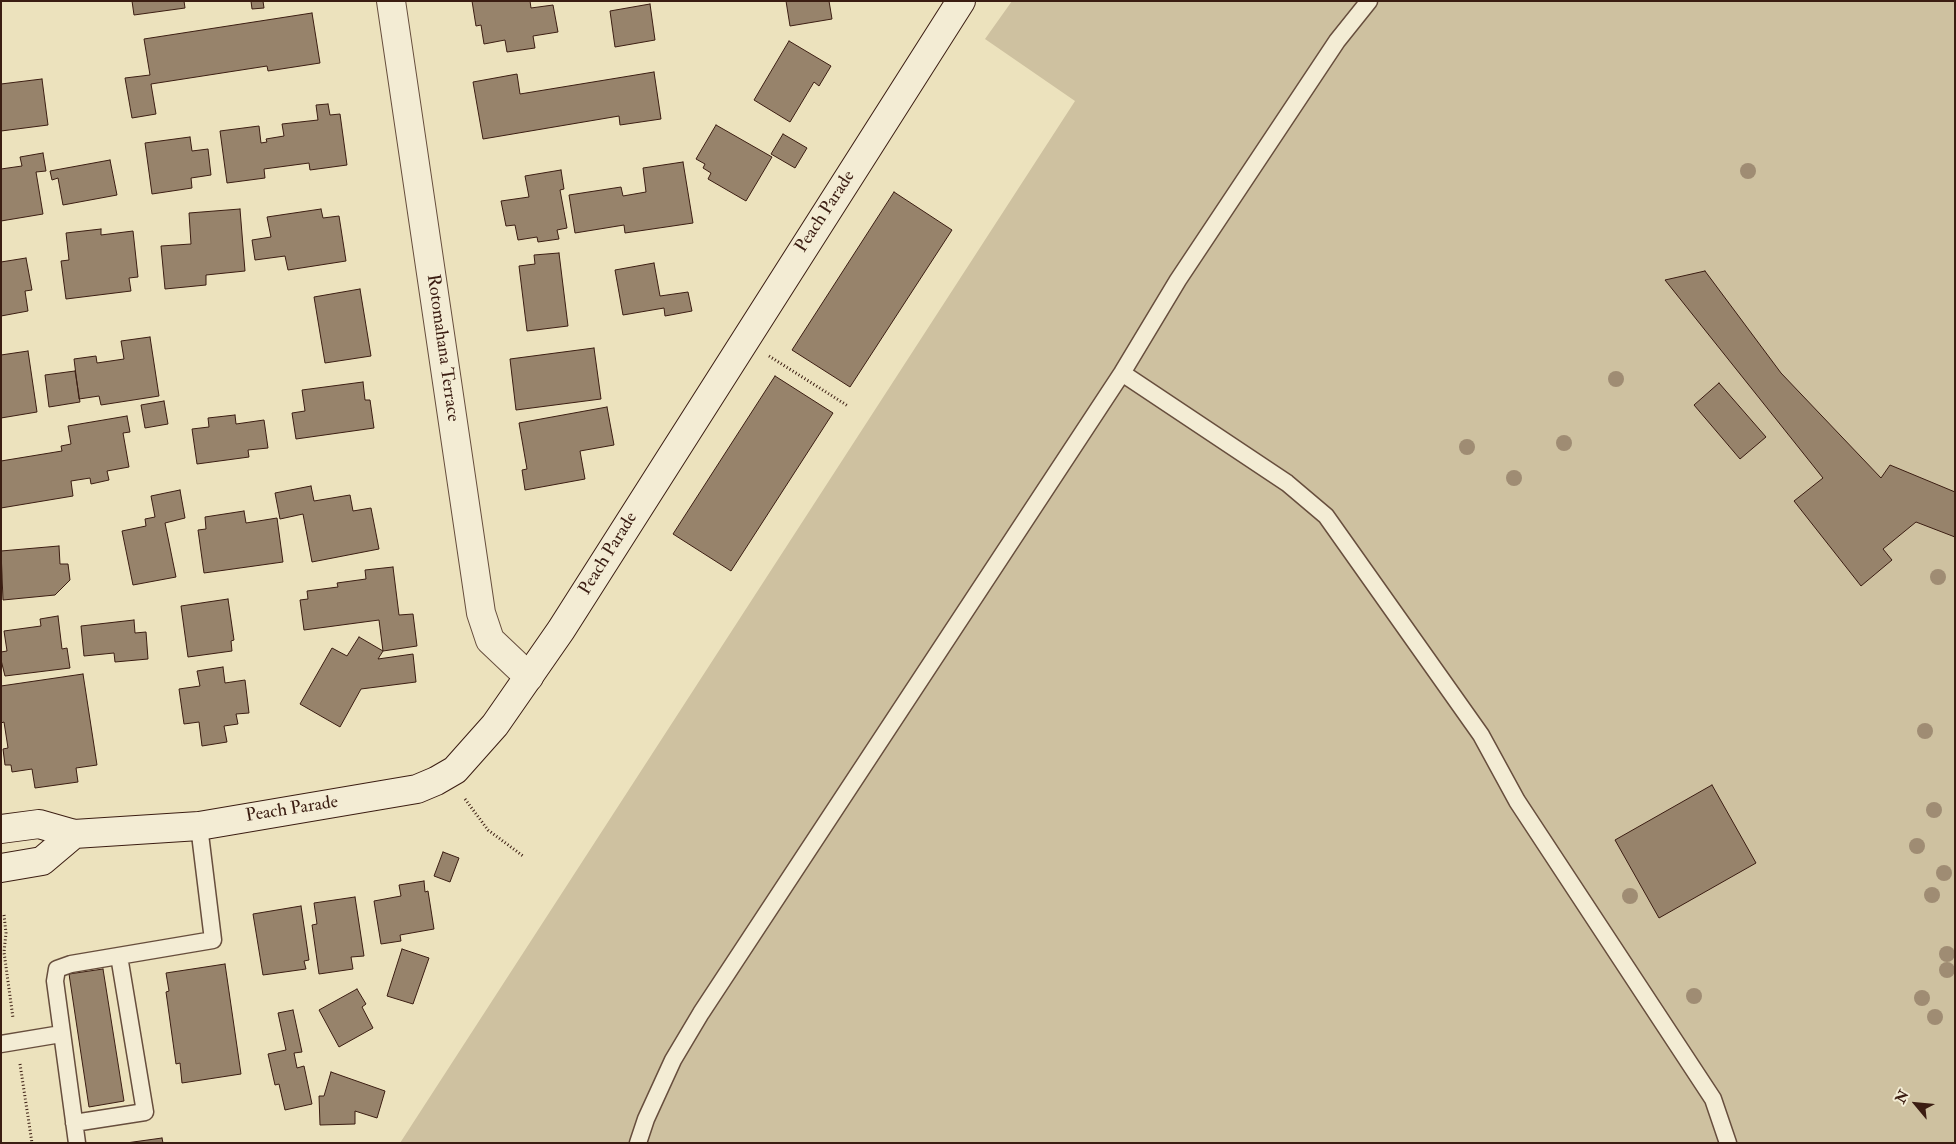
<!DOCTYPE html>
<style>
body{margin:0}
#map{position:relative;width:1956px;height:1144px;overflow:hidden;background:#ece2bd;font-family:"IM FELL Double Pica",serif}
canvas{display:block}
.frame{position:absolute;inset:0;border:2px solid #3b1d12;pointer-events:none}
.north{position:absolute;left:1891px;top:1079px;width:50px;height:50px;-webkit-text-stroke:4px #f3ecd4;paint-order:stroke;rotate:298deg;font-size:14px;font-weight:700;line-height:20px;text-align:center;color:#3b1d12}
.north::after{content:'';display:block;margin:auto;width:18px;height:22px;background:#3b1d12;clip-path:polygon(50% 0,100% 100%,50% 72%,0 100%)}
</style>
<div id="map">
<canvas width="1956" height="1144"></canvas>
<div class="frame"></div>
<div class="north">N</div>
</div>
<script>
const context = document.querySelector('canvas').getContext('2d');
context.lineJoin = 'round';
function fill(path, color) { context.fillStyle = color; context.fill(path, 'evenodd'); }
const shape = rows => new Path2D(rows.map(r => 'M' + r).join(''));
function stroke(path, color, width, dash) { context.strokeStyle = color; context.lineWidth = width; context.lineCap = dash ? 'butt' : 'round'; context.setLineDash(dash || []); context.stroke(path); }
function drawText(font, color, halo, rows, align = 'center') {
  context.font = font + ' "IM FELL Double Pica",serif'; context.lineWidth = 4.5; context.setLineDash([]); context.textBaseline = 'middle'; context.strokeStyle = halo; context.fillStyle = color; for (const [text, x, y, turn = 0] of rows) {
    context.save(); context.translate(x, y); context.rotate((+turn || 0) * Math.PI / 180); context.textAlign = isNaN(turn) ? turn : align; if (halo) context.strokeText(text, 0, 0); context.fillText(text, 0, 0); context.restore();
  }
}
fill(shape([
 [1012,1,1955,1,1955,1143,400,1143,1075,101,985,39]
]), '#cec1a0');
const building = shape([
 [132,1,184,1,185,8,134,15,132,1],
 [251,1,263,1,264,8,252,9,251,1],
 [472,1,530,1,531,8,553,5,558,32,533,36,535,48,507,52,505,40,484,44,481,25,476,26,472,1],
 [786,1,829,1,832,19,790,26,786,1],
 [650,4,655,40,615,47,610,11,650,4],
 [312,13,320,63,268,71,267,66,151,84,156,114,132,118,125,78,150,75,144,39,312,13],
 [789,41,831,66,819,86,814,82,790,122,754,100,789,41],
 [654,72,661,119,620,125,619,116,483,139,473,82,517,74,520,94,654,72],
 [42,79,48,125,1,131,1,84,42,79],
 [328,104,330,115,340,114,347,165,310,170,309,163,264,169,265,178,227,183,220,131,259,126,261,143,267,142,266,139,284,136,282,124,318,120,316,105,328,104],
 [716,125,772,157,746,201,708,179,711,173,703,168,705,164,696,159,716,125],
 [783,134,807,148,795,168,771,154,783,134],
 [190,137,192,151,208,149,211,175,191,178,192,188,152,194,145,143,190,137],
 [43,153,46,171,36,172,43,214,1,221,1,169,22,166,20,157,43,153],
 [110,160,117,195,63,205,58,178,52,180,50,171,110,160],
 [683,162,693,223,625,233,624,225,575,233,569,195,621,187,623,196,646,192,643,168,683,162],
 [561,170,564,189,560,190,567,228,557,230,559,239,538,242,537,237,518,240,515,225,506,226,501,201,529,197,525,176,561,170],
 [894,192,952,230,850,387,792,350,894,192],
 [240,209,245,271,206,275,206,285,165,289,161,246,191,244,189,213,240,209],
 [321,209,323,218,339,216,346,261,288,270,285,256,255,260,252,240,271,237,267,217,321,209],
 [101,229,101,235,133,231,138,277,129,278,131,291,66,299,61,261,69,260,66,233,101,229],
 [559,253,568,326,527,331,519,266,535,264,534,255,559,253],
 [26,258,32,290,25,291,28,311,1,316,1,262,26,258],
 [654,263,660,296,688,292,692,311,665,316,664,308,623,315,615,270,654,263],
 [1705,271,1781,373,1881,478,1890,465,1955,492,1955,537,1916,522,1883,549,1892,560,1861,586,1794,501,1823,478,1665,280,1705,271],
 [360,289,371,356,325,363,314,297,360,289],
 [150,337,159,396,101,405,99,396,79,399,74,359,96,356,97,363,124,359,121,341,150,337],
 [594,348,601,399,516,410,510,359,594,348],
 [28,351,37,412,1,418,1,355,28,351],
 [75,371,80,402,49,407,45,375,75,371],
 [775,376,833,413,731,571,673,534,775,376],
 [363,382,365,400,370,400,374,428,296,439,292,413,305,411,302,390,363,382],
 [1719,383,1766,437,1740,459,1694,405,1719,383],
 [164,401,168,424,145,428,141,405,164,401],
 [607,407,614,445,580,451,585,479,525,490,522,470,527,469,519,423,607,407],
 [235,415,236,424,264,420,268,448,248,450,249,457,197,464,192,429,209,427,208,418,235,415],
 [127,416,130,432,123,433,129,467,107,471,109,480,91,484,90,478,71,481,73,496,1,508,1,461,62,451,61,446,71,444,68,426,127,416],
 [311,486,314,501,350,495,353,511,371,508,379,549,312,562,303,514,280,519,275,493,311,486],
 [180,490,185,518,165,523,176,577,133,585,122,531,146,526,145,519,155,517,151,496,180,490],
 [244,511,246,523,277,518,283,562,204,573,198,530,206,529,205,517,244,511],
 [59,546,60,564,68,564,70,580,55,595,3,600,1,551,59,546],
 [393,567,399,615,413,614,417,646,383,651,379,620,304,630,300,600,308,599,307,591,338,587,337,583,366,579,365,570,393,567],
 [228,599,234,640,231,641,232,651,188,657,181,606,228,599],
 [58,616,62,649,67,648,70,668,5,676,1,660,1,652,7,651,4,631,41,626,40,619,58,616],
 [134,620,135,633,146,632,148,659,115,662,114,653,84,656,81,626,134,620],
 [359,637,383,651,378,659,413,654,416,682,361,689,340,727,300,704,332,648,347,656,359,637],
 [223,667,225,683,245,680,249,713,236,714,238,724,224,726,227,742,202,746,199,722,184,724,179,689,200,686,197,671,223,667],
 [83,674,97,765,76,768,78,782,35,788,32,769,12,772,11,765,5,765,3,749,8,748,4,722,1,723,1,686,83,674],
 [1712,785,1756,863,1659,918,1615,840,1712,785],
 [443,852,459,858,450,882,434,876,443,852],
 [424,881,425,892,428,891,434,929,400,935,401,941,381,944,374,901,401,896,399,885,424,881],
 [355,897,364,956,351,957,353,969,319,974,312,925,317,924,314,903,355,897],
 [301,906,309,960,304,961,306,969,263,975,253,914,301,906],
 [402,949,429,958,413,1004,387,996,402,949],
 [225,964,241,1074,182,1083,180,1063,176,1064,166,992,169,991,166,973,225,964],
 [103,969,124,1101,89,1107,69,974,103,969],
 [357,989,366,1004,362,1007,373,1028,339,1047,319,1010,357,989],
 [293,1010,302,1052,294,1053,297,1068,304,1066,312,1104,285,1110,279,1084,275,1085,268,1054,286,1050,278,1013,293,1010],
 [331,1072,385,1091,377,1118,355,1111,355,1124,320,1125,319,1096,324,1096,331,1072],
 [162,1138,163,1143,126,1143,162,1138]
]);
fill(building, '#97836b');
stroke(building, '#3b1d12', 1);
const service = shape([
 [1122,373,1287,483,1326,516,1481,735,1517,801,1713,1099,1728,1143],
 [1,1044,61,1034],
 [74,1123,145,1112,119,956],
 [77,1143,55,981,57,969,71,964,213,940,199,826],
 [638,1143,646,1119,673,1060,701,1013,1122,373,1178,280,1337,41,1369,1]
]);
const minor = shape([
 [391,1,481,613,490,640,529,677]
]);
const secondary = shape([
 [1,829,39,824,74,834,199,826,417,789,436,781,455,770,495,725,561,630,961,1],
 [1,868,42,861,74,834]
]);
stroke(service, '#674e3d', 19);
stroke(minor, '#674e3d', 30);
stroke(secondary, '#3b1d12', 30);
stroke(shape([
 [769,356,848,406],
 [465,799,488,830,523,856],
 [4,915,6,933,4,952,13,1018],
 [20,1064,32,1143]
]), '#3b1d12', 3, [1, 2.5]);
stroke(service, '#f3ecd4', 16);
stroke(minor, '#f3ecd4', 28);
stroke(secondary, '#f3ecd4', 28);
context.fillStyle = '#9f8c73';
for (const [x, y] of [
 [1748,171],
 [1616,379],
 [1564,443],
 [1467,447],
 [1514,478],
 [1938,577],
 [1925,731],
 [1934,810],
 [1917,846],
 [1944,873],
 [1932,895],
 [1630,896],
 [1947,954],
 [1947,970],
 [1694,996],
 [1922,998],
 [1935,1017]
]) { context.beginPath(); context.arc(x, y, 8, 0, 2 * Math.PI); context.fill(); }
drawText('18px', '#3b1d12', '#f3ecd4', [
 ["Peach Parade",826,212,-57],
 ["Rotomahana Terrace",442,348,82],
 ["Peach Parade",609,554,-58],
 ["Peach Parade",292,810,-9]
]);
</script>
